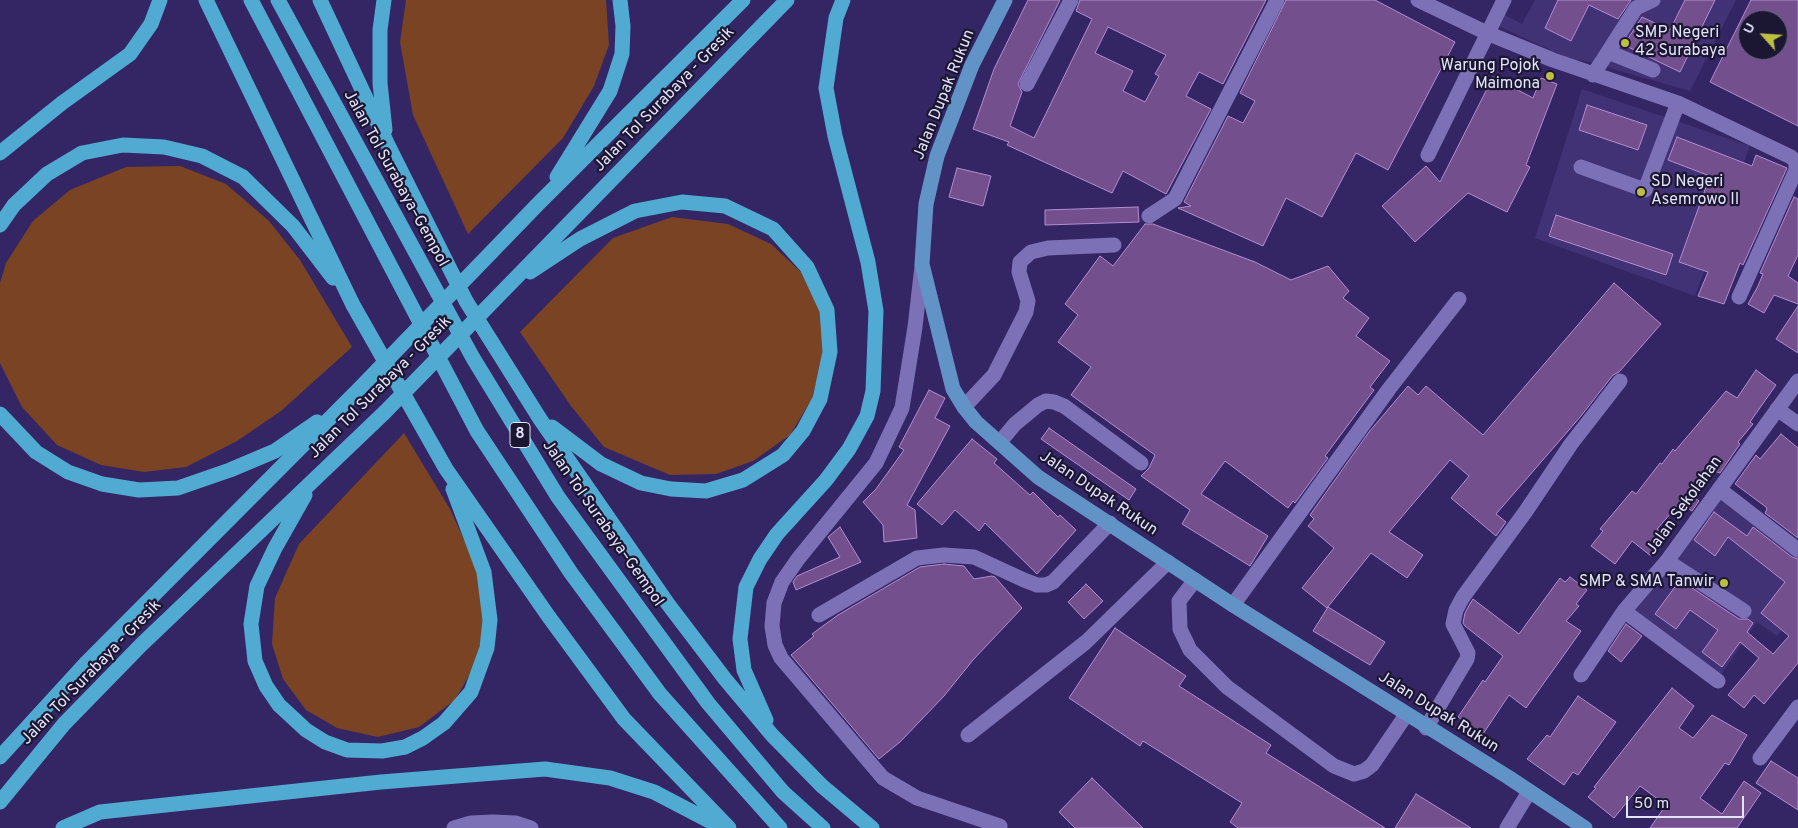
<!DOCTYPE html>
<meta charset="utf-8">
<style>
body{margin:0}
#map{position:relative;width:1798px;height:828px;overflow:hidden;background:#342664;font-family:Overpass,sans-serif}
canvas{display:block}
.north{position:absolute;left:1738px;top:10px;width:50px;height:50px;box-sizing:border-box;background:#1b1631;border:1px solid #6b6881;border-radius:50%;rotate:296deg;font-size:14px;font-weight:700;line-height:20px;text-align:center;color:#e4e3fa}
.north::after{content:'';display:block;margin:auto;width:18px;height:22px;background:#bebf42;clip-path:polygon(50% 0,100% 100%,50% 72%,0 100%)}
.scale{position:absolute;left:1626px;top:796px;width:118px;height:22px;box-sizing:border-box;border:2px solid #e4e3fa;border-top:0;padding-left:6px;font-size:15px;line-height:18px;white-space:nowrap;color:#e4e3fa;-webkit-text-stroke:4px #1b1631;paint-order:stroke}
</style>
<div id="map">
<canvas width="1798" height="828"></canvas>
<div class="north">U</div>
<div class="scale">50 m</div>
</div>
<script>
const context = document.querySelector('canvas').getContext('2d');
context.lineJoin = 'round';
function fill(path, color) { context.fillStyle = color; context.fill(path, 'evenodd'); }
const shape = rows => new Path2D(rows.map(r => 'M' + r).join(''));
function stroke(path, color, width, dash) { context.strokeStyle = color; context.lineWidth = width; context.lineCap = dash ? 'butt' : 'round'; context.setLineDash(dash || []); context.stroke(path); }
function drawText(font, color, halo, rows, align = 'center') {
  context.font = font + ' Overpass,sans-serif'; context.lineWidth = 4.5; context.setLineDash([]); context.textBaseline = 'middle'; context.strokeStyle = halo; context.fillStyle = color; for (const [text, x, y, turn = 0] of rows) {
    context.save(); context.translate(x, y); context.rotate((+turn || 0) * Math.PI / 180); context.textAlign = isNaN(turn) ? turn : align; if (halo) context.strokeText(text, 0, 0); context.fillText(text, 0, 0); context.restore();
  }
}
fill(shape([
 [1535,0,1736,0,1690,91,1585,61,1572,60,1498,26,1503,14,1522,24],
 [1582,89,1750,146,1695,296,1535,238],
 [1716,494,1798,557,1798,610,1777,636,1757,622,1720,676,1629,613]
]), '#413175');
fill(shape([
 [406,0,606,0,609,45,594,86,563,138,468,234,413,115,400,42],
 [180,166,226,184,269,221,300,260,352,347,281,411,237,441,186,467,144,472,101,465,57,445,22,407,0,363,0,283,6,263,33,221,70,190,126,167],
 [672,217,728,224,771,244,801,272,822,313,823,353,812,399,790,435,753,461,716,474,670,475,604,447,571,406,520,332,613,238],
 [404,433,450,509,481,577,485,622,476,663,455,700,419,727,378,737,337,728,306,710,283,679,272,644,275,598,299,544]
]), '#794324');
const building = shape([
 [1028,0,1060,0,1018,84,1022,92,1010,126,1034,138,1092,19,1076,11,1080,0,1266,0,1223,84,1199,72,1186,96,1211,109,1166,194,1123,171,1112,193,1007,145,1009,142,973,129,994,69,1028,0],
 [1108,27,1166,55,1155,74,1159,76,1145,102,1123,91,1133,71,1095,53,1108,27],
 [1286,0,1375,0,1455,42,1388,170,1356,153,1322,217,1286,198,1263,246,1178,208,1191,206,1184,202,1228,116,1243,123,1255,101,1240,93,1286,0],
 [1558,0,1631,0,1618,19,1589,5,1571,41,1545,28,1558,0],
 [1685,0,1715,0,1680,72,1624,45,1642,17,1670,30,1685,0],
 [1751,0,1798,0,1798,126,1710,82,1751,0],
 [1748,20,1778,20,1778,50,1748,50,1748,20],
 [1493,77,1533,98,1541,78,1557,84,1526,165,1530,167,1507,212,1468,193,1415,242,1382,206,1426,166,1440,182,1493,77],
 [1587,105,1647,125,1638,150,1579,130,1587,105],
 [1677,137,1752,166,1756,155,1787,168,1743,265,1740,263,1724,304,1698,296,1708,272,1679,262,1710,176,1668,160,1677,137],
 [957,168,991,176,983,206,949,197,957,168],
 [1794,197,1798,199,1798,255,1788,276,1798,283,1798,304,1774,295,1764,313,1748,304,1758,286,1763,274,1760,273,1794,197],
 [1138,207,1139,222,1045,225,1045,210,1138,207],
 [1556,215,1673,254,1666,275,1549,236,1556,215],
 [1145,224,1153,224,1255,262,1291,280,1328,266,1349,291,1343,298,1369,318,1356,336,1390,361,1370,387,1374,390,1325,456,1328,458,1295,503,1293,501,1288,508,1225,461,1201,494,1268,536,1250,566,1182,524,1190,510,1141,476,1149,468,1155,455,1071,395,1091,367,1058,342,1078,315,1065,304,1100,256,1113,266,1145,224],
 [1614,283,1661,324,1619,372,1613,375,1581,416,1496,514,1506,522,1496,536,1451,498,1469,476,1450,460,1389,532,1423,555,1407,578,1371,553,1327,608,1302,588,1334,548,1308,526,1314,519,1310,515,1369,432,1408,386,1418,395,1426,386,1483,435,1614,283],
 [1798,306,1798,353,1776,339,1798,306],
 [1756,370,1776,385,1750,422,1753,424,1738,442,1740,444,1720,473,1711,470,1692,495,1699,501,1692,511,1680,503,1657,529,1666,536,1651,556,1632,541,1615,564,1591,546,1603,531,1600,529,1632,491,1636,494,1660,463,1662,464,1673,449,1675,451,1726,391,1737,398,1756,370],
 [929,390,945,398,935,418,950,426,907,505,915,510,917,538,884,542,883,525,863,502,876,489,904,450,899,447,929,390],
 [1049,428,1136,489,1129,500,1041,439,1049,428],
 [1781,434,1798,448,1798,538,1765,513,1767,509,1766,507,1735,484,1756,455,1760,459,1781,434],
 [972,439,997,459,994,463,1030,495,1033,492,1058,517,1060,515,1076,530,1037,574,985,523,979,531,955,510,942,525,917,504,972,439],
 [1714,512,1747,536,1753,527,1792,557,1798,559,1798,663,1764,704,1754,695,1744,708,1728,695,1759,658,1740,642,1722,667,1702,652,1718,630,1690,610,1676,629,1655,614,1680,580,1739,619,1748,619,1753,623,1747,632,1773,654,1789,636,1761,613,1785,582,1728,537,1715,556,1694,540,1714,512],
 [840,527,861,562,796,590,793,582,797,576,840,557,828,537,840,527],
 [944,564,964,566,974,579,992,576,995,577,1022,608,973,660,944,696,900,742,879,759,791,655,814,636,812,634,838,615,920,567,944,564],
 [1570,577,1587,590,1576,604,1579,606,1566,621,1581,631,1526,708,1509,695,1483,734,1458,717,1483,680,1485,682,1503,656,1465,626,1463,623,1465,613,1471,602,1473,599,1519,634,1560,578,1565,582,1570,577],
 [1086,584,1103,601,1084,619,1068,602,1086,584],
 [1328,607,1385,642,1370,665,1313,631,1328,607],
 [1626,624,1642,636,1621,662,1608,651,1626,624],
 [1115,628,1186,676,1179,686,1271,745,1266,753,1385,828,1238,828,1230,822,1242,803,1143,741,1140,746,1069,698,1115,628],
 [1672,688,1694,706,1679,728,1693,738,1712,715,1747,735,1729,765,1725,763,1700,798,1722,814,1744,781,1761,793,1737,828,1650,828,1666,805,1640,786,1614,818,1588,797,1596,788,1594,787,1672,688],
 [1578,696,1616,722,1578,775,1573,772,1564,785,1527,759,1547,735,1550,737,1578,696],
 [1771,761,1798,778,1798,810,1756,783,1771,761],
 [1092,778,1143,828,1075,828,1059,812,1092,778],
 [1416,794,1471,828,1395,828,1416,794]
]);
fill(building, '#734f8e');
stroke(building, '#b38dd0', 1);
stroke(shape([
 [1418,0,1487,33,1553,60,1678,103,1791,157,1796,162,1796,170,1739,297],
 [1608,52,1636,8,1653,0],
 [1593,75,1608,52,1653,70],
 [1027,84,1071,0],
 [1428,155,1504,0],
 [1581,167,1645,190,1678,103],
 [1149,216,1175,199,1277,0],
 [922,266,915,327,902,408,876,463,798,559,782,582,774,603,772,626,775,645,781,658,883,778,917,798,1000,826],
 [964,407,994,375,1026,312,1028,301,1019,272,1020,262,1031,252,1048,248,1114,245],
 [1777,409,1798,424],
 [1000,442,1015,424,1038,405,1046,401,1054,402,1064,406,1141,463],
 [1719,489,1798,550],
 [1667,561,1744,611],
 [1195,580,1179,601,1180,629,1190,650,1227,687,1334,766,1354,774,1364,771,1372,765,1406,715],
 [1233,605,1389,389,1459,299],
 [1624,611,1718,681],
 [819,615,917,558,944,555,974,557,1024,580,1037,585,1046,585,1053,582,1110,523],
 [1581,675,1624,611,1667,561,1798,381],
 [1426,728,1467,659,1468,653,1453,624,1456,610,1463,597,1526,511,1571,444,1620,381],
 [968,735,1086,642,1168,562],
 [1760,758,1798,707],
 [454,828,471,823,493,822,516,823,531,828],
 [1507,828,1529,792]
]), '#7c71b6', 15);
stroke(shape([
 [1005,0,972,65,937,156,926,204,922,264,953,389,964,407,976,422,1038,477,1233,605,1508,777,1585,828]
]), '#6293c7', 15);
stroke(shape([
 [206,0,353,305,446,469,549,617,624,719,729,828],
 [251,0,477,431,571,573,660,694,780,828],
 [278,0,473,358,558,497,708,703,783,792,823,828],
 [320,0,387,143,466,301,540,419,668,604,725,679,772,735,822,786,872,828],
 [384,0,380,30,380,83,385,130],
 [0,153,62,103,130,54,151,24,160,0],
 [557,177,610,91,622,54,623,26,620,0],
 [0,225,14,205,47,174,82,153,123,145,164,147,202,156,243,177,293,226,333,278],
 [530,272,580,239,635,211,682,202,725,206,773,229,807,267,827,310,830,352,820,399,803,431,783,455,743,480,706,491,671,489,641,483,601,464,552,427],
 [0,414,36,452,68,472,102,484,139,490,178,488,230,470,275,451,317,422],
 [305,495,275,548,257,586,251,624,255,661,266,686,279,705,306,730,325,742,347,750,382,751,405,747,423,738,444,723,471,692,487,648,490,620,484,572,453,489],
 [766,720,744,670,740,639,746,587,760,559,777,534,826,480,849,449,867,416,873,391,876,311,868,262,835,136,826,88,836,18,843,0],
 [0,757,86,663,359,389,539,203,743,0],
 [0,802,64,724,141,645,385,412,787,0],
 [63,828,100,812,381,782,545,769,610,778,654,792,719,826]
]), '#51aad2', 15);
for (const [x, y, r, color] of [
 [1625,43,5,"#bebf42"],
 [1550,76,5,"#bebf42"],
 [1641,192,5,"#bebf42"],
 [1724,583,5,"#bebf42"]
]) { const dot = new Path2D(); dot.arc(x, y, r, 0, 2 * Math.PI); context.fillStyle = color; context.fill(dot); stroke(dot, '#1b1631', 2); }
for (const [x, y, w] of [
 [520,435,20]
]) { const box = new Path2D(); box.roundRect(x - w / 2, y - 12.5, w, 25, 4); context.fillStyle = '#1b1631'; context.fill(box); stroke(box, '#e4e3fa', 1); }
drawText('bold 15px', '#e4e3fa', null, [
 ["8",520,435]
]);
drawText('16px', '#e4e3fa', '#1b1631', [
 ["SMP Negeri",1635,34],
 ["42 Surabaya",1635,52],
 ["Warung Pojok",1540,67,"right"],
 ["Maimona",1540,85,"right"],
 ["SD Negeri",1651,183],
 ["Asemrowo II",1651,201],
 ["SMP & SMA Tanwir",1714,583,"right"]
], 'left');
drawText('16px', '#e4e3fa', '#1b1631', [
 ["Jalan Dupak Rukun",945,95,-68],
 ["Jalan Tol Surabaya - Gresik",665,100,-46],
 ["Jalan Tol Surabaya–Gempol",395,179,61],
 ["Jalan Tol Surabaya - Gresik",381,388,-45],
 ["Jalan Dupak Rukun",1098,494,34],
 ["Jalan Sekolahan",1685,506,-54],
 ["Jalan Tol Surabaya–Gempol",602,524,55],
 ["Jalan Tol Surabaya - Gresik",92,673,-46],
 ["Jalan Dupak Rukun",1438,713,32]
]);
</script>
